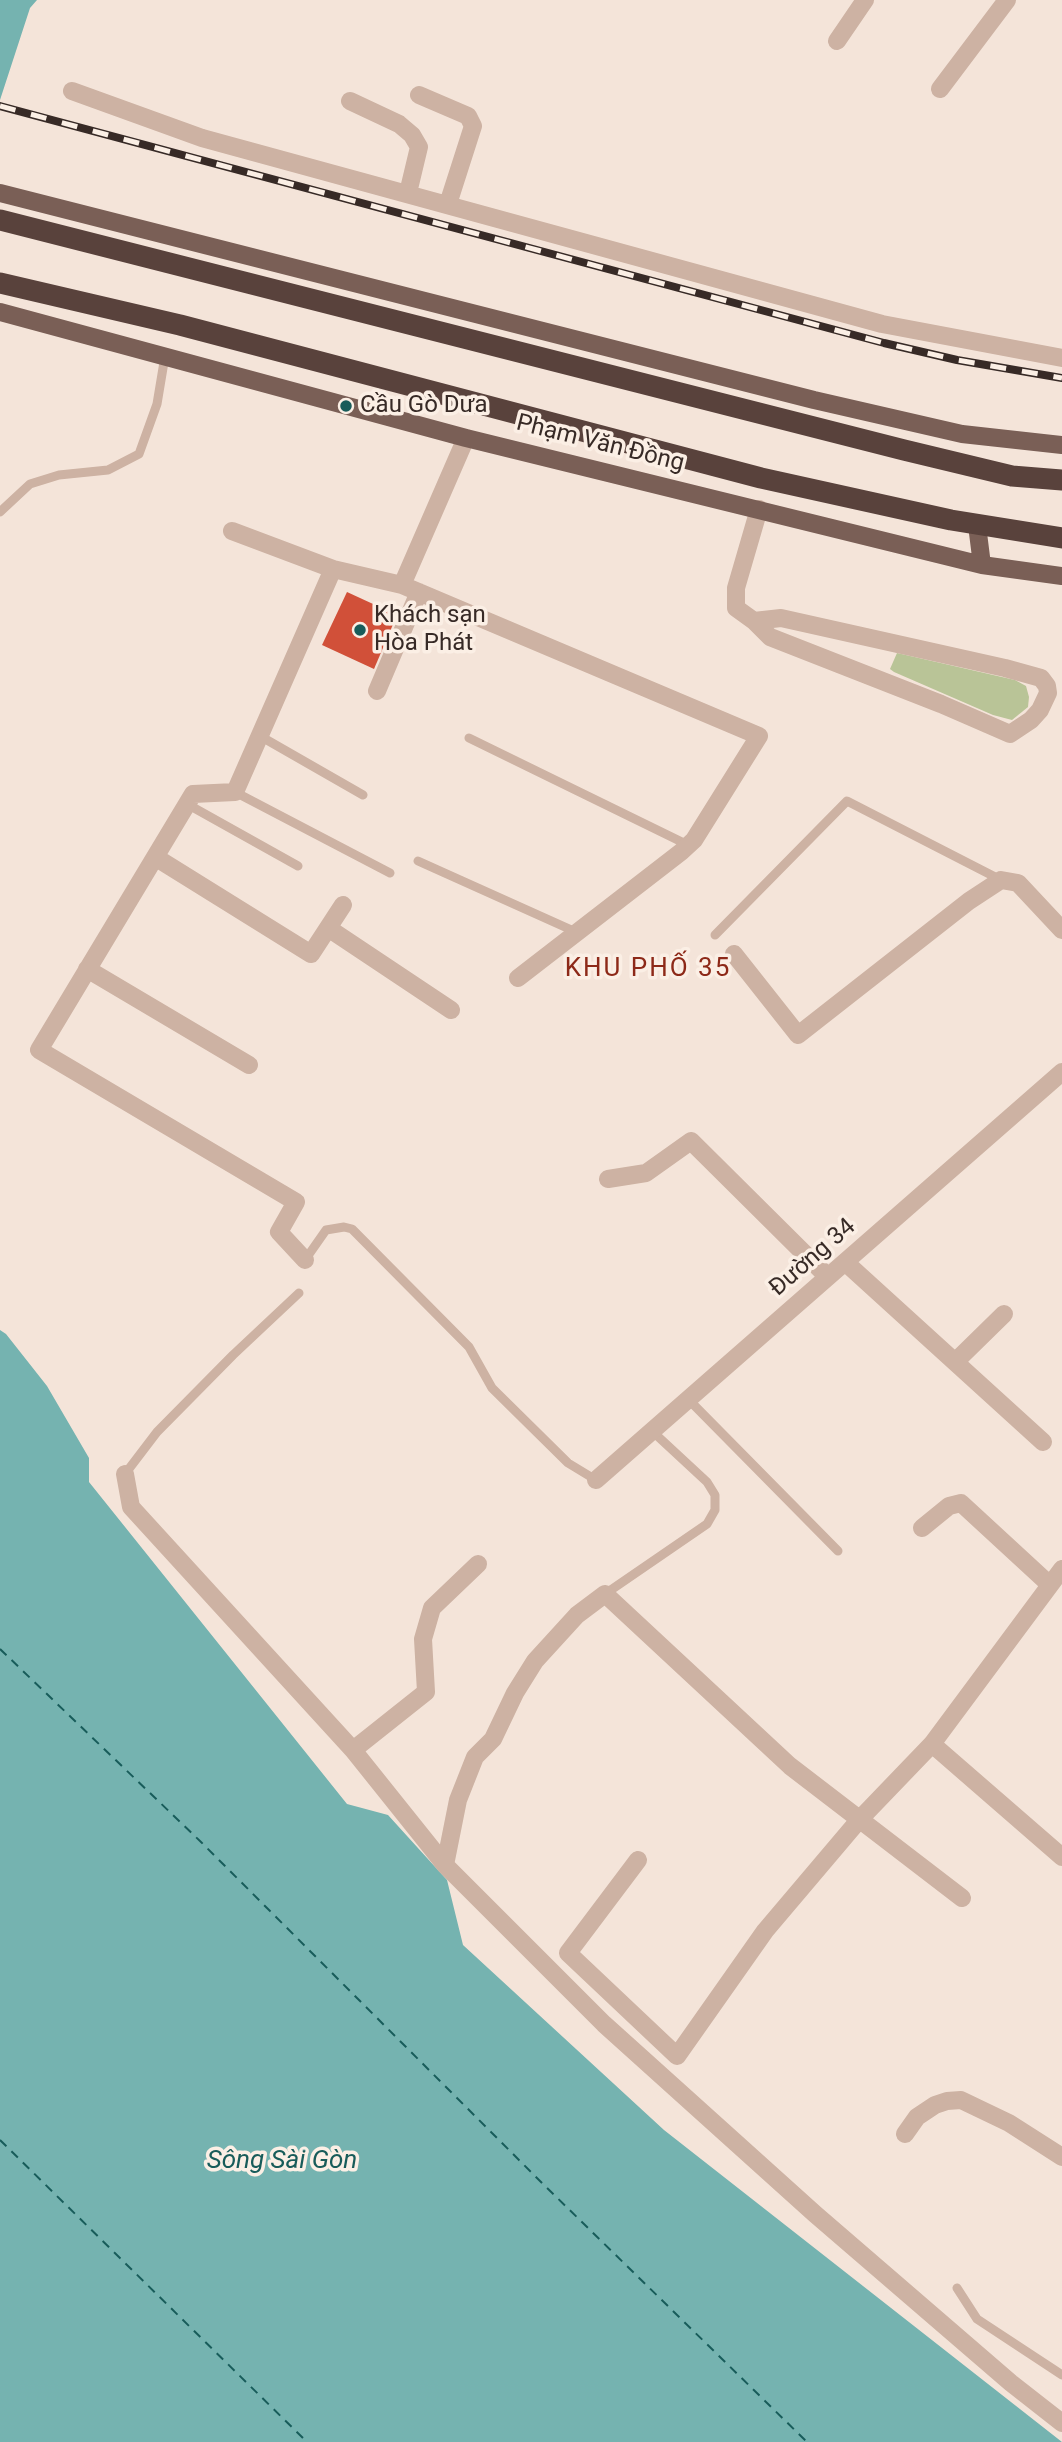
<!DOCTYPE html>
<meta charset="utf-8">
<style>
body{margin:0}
canvas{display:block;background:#f4e4d9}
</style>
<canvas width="1062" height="2442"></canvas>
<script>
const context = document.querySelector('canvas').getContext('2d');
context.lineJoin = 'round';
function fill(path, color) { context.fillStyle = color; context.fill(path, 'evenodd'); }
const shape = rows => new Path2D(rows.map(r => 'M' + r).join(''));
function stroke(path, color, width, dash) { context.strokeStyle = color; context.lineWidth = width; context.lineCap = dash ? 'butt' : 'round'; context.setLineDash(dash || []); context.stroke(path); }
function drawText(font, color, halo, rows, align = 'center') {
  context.font = font + ' Roboto,sans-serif'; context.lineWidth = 7; context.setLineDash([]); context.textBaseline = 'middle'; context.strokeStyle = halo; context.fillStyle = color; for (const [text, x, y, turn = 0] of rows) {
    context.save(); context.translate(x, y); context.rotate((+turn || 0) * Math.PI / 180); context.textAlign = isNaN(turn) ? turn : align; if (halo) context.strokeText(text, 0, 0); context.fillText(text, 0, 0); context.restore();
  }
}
fill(shape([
 [897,653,1015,680,1026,686,1029,697,1028,707,1012,720,993,715,894,672,890,669]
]), '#b9c497');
fill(shape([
 [0,0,37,0,30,8,0,100],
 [0,1330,6,1334,47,1386,89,1458,89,1482,347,1804,388,1815,447,1880,463,1945,664,2130,1062,2442,0,2442]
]), '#75b3b0');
stroke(shape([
 [0,1649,201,1842,542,2183,807,2442],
 [0,2140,307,2442]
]), '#185c5a', 2, [9, 7]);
fill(shape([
 [347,592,397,615,374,669,322,645]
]), '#d15039');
stroke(shape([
 [0,512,30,484,59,475,108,470,139,454,157,404,165,356],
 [260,736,363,795],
 [469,738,688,845],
 [235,792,390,873],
 [187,804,298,866],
 [418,861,576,932],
 [715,935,847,801,1001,880],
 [305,1260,326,1230,344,1227,352,1229,469,1347,492,1388,568,1463,596,1480],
 [688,1399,838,1551],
 [125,1474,157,1432,233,1355,299,1293],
 [605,1594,707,1524,715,1510,715,1495,707,1482,652,1431],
 [957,2288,977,2319,1062,2375]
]), '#cdb2a3', 9);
stroke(shape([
 [837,41,865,0],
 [940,89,1007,0],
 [72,91,202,138,882,324,1062,358],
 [419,95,468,116,473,126,448,204],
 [350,101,399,124,412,135,419,147,408,193],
 [232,531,333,569],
 [402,585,759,736,694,840,681,852,518,978],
 [754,621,781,618,1005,668,1041,678,1047,686,1048,693,1040,710,1031,720,1010,734,941,704,770,637,754,621,736,608,736,588,759,509],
 [377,691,419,592],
 [155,857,311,954,343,905],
 [328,928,451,1010],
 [734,954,798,1035,969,901,1001,880,1018,883,1062,930],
 [87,969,249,1065],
 [608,1179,646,1173,691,1141,828,1277],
 [305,1260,279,1232,296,1202,39,1050,193,794,235,792,333,569,402,585,466,438],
 [845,1262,1043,1442],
 [955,1362,1004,1314],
 [125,1474,131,1507,353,1750,445,1865,604,2024,815,2214,1011,2383,1062,2423],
 [596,1480,1062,1072],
 [922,1528,949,1506,961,1503,1050,1585],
 [932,1744,1062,1857],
 [353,1750,426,1692,423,1639,432,1608,478,1564],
 [638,1860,568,1953,677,2056,765,1931,859,1820,932,1744,1062,1569],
 [445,1865,458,1800,475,1757,493,1739,515,1693,535,1661,577,1615,605,1594,790,1766,962,1898],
 [905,2134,917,2117,935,2105,947,2101,961,2100,1009,2123,1062,2157]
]), '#cdb2a3', 18);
stroke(shape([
 [0,193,814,400,962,434,1062,445],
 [0,312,466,438,982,565,1062,576],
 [977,525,982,565]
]), '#7a5f56', 18);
stroke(shape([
 [0,220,904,450,1012,476,1062,480],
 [0,283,180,325,761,478,951,520,1062,538]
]), '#59423c', 21);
const rail = shape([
 [0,106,884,343,957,360,1062,378]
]);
stroke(rail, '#372a26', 8);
stroke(rail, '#fbefe5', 5, [16]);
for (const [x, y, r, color] of [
 [346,406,7,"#185c5a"],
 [360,630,7,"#185c5a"]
]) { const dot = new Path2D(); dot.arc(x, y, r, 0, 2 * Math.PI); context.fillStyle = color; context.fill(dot); stroke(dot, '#fbefe5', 2.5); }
drawText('24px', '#372a26', '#fbefe5', [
 ["Cầu Gò Dưa",360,406],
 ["Khách sạn",374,616],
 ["Hòa Phát",374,644]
], 'left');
drawText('24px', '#372a26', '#fbefe5', [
 ["Phạm Văn Đồng",600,444,14],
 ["Đường 34",813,1258,-41]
]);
context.letterSpacing = '2px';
drawText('26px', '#8d2918', '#fbefe5', [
 ["KHU PHỐ 35",648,969]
]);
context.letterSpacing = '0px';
drawText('italic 26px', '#185c5a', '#fbefe5', [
 ["Sông Sài Gòn",282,2161]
]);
</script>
